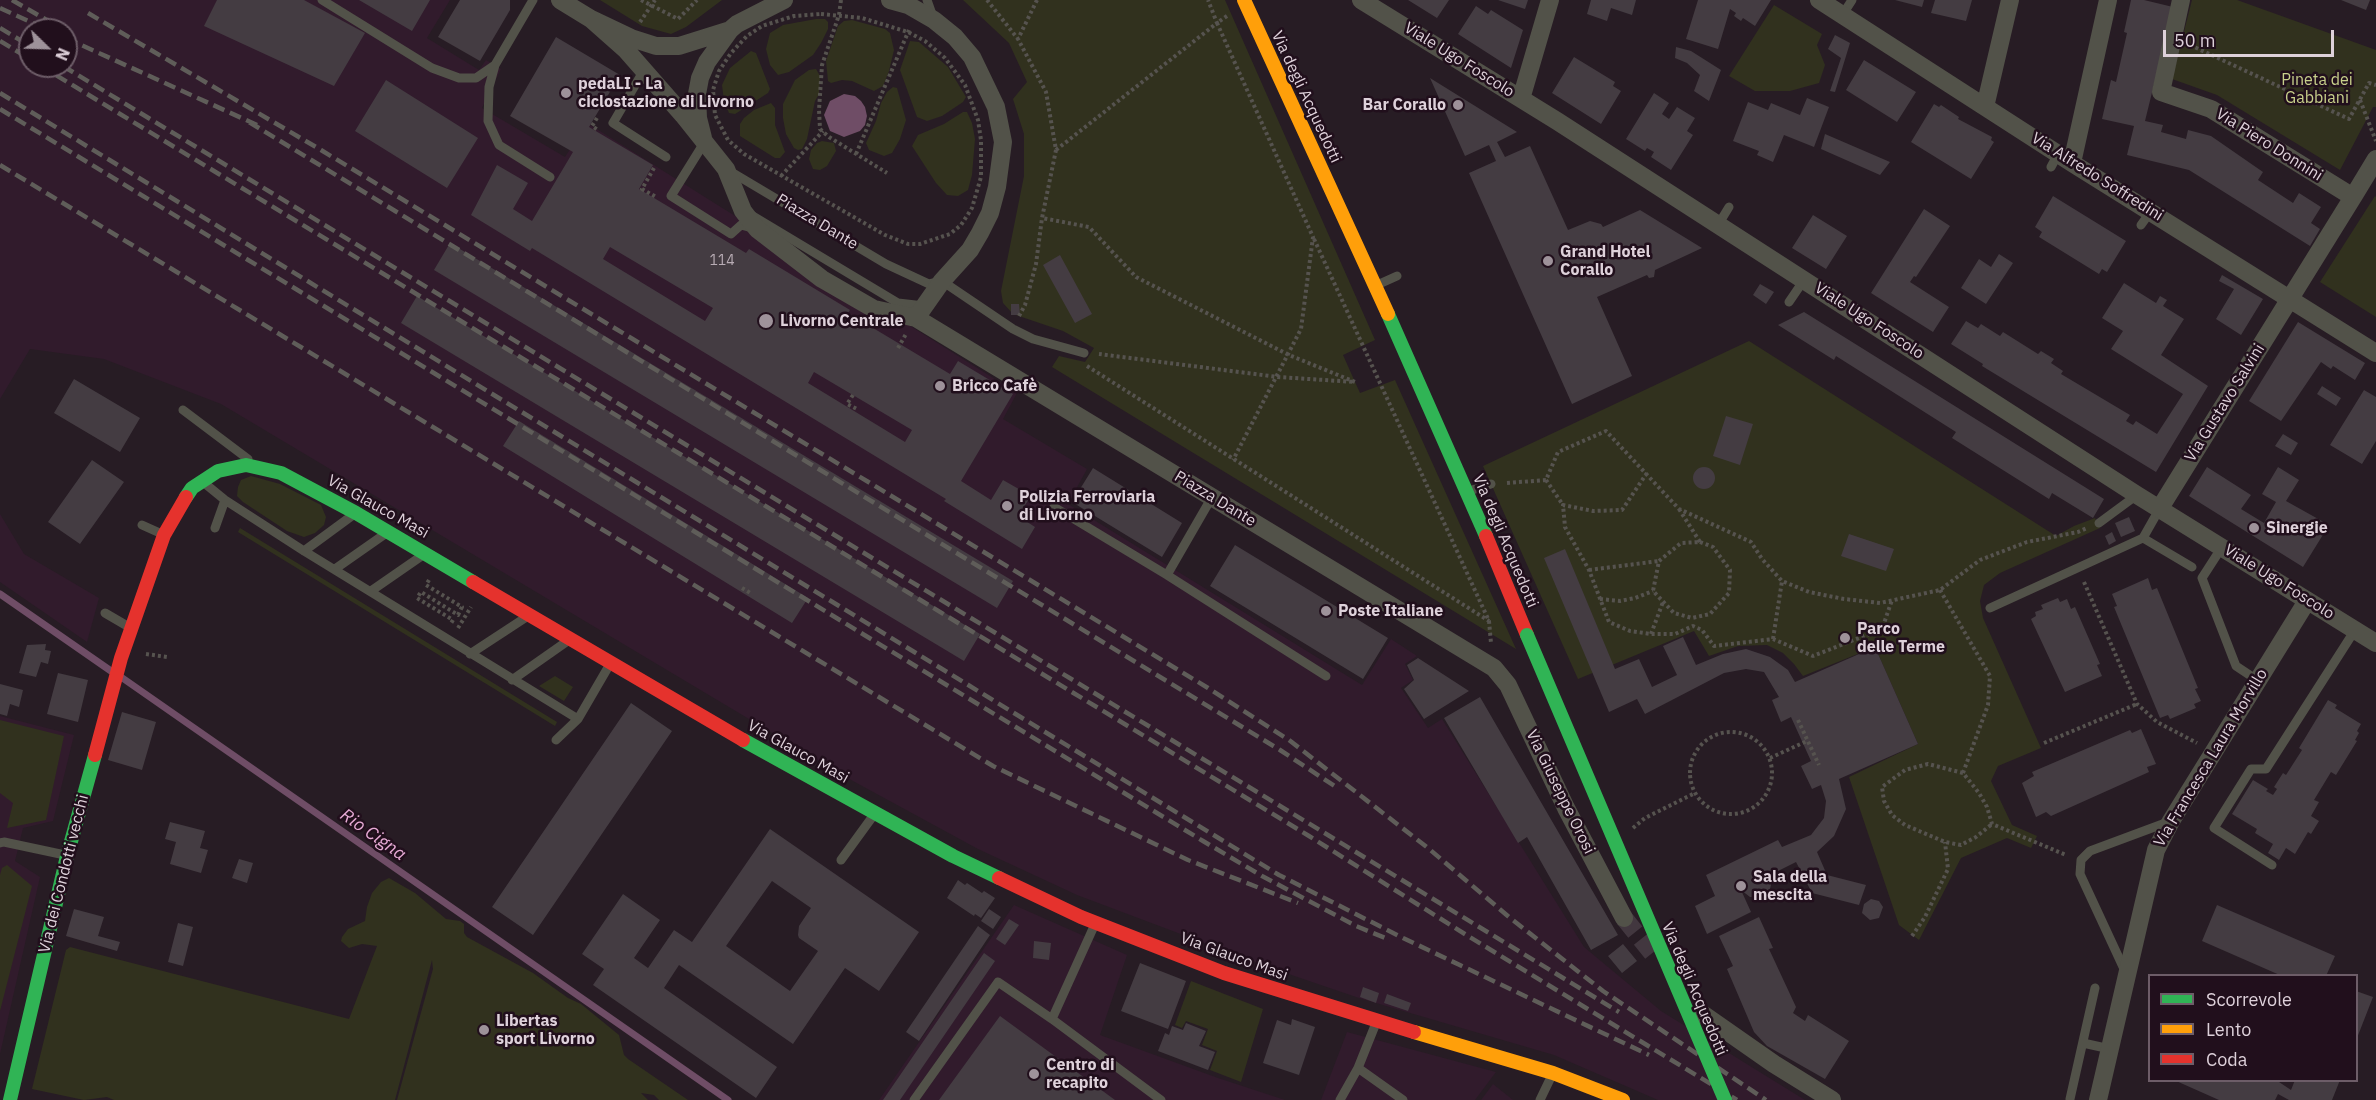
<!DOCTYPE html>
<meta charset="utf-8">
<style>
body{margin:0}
#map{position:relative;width:2376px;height:1100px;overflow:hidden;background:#271c24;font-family:"IBM Plex Sans",sans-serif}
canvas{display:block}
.legend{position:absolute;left:2148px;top:974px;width:210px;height:108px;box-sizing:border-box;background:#210f1c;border:2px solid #6d5d68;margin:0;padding:8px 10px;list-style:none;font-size:18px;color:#ded1da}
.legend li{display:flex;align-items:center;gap:12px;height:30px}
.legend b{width:30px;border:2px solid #6d5d68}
.north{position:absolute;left:18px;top:18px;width:60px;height:60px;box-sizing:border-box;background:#210f1c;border:2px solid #6d5d68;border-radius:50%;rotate:113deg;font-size:16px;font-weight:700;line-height:24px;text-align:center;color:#ded1da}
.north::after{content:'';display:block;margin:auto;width:21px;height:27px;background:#9e929a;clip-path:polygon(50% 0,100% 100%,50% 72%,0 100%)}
.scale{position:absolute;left:2163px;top:30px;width:171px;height:27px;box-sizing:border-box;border:3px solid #ded1da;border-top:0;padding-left:8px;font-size:18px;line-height:21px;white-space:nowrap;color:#ded1da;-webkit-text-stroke:4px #210f1c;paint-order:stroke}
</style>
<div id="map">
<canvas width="2376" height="1100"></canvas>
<ul class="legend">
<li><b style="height:8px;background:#30b455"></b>Scorrevole</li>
<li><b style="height:8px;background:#ff9f0a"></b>Lento</li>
<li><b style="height:8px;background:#e5322d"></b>Coda</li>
</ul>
<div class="north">N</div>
<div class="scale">50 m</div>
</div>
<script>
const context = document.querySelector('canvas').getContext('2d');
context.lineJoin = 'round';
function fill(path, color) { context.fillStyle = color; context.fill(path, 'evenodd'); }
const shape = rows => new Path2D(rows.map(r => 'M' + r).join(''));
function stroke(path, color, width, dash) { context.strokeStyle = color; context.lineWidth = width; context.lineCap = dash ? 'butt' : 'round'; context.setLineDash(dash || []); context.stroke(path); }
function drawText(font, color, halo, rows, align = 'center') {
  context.font = font + ' "IBM Plex Sans",sans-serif'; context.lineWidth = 5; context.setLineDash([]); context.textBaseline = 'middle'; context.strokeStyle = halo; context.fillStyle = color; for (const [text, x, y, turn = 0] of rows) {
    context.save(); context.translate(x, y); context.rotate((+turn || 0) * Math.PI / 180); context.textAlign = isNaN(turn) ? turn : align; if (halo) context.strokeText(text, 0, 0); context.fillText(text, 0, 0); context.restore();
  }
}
fill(shape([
 [0,0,450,0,427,38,479,70,486,60,501,69,482,108,565,157,587,123,1017,393,1003,419,1087,469,1068,504,1362,685,1391,639,1417,656,1405,664,1413,680,1401,688,1428,728,1442,719,1584,947,1661,1011,1805,1100,1658,1100,1554,1055,1359,998,1271,968,1077,895,978,849,853,781,221,404,104,359,30,349,0,399],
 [30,30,66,30,66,66,30,66],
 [0,514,24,554,99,598,87,642,0,582],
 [0,716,74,735,53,821,23,828,15,861,40,877,0,1054],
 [1014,905,1127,955,1100,1035,1218,1078,1285,1100,879,1100],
 [1347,1032,1496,1072,1475,1100,1321,1100],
 [1493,1084,1513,1100,1481,1100]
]), '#311b2c');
fill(shape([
 [600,0,722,0,686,27,671,34,642,26],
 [963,0,1225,0,1375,340,1343,355,1355,382,1360,393,1395,380,1516,649,1052,367,1059,356,1085,362,1094,348,1063,331,1013,314,1003,303,1001,291,1024,176,1024,134,1013,99,1027,82,1009,43],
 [2192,0,2237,0,2376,50,2376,107,2373,107,2340,170,2217,95,2172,79],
 [1774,5,1822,34,1817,45,1825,65,1819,83,1790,91,1755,91,1729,76],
 [816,19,825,19,828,22,828,29,821,43,813,55,789,72,778,75,770,65,766,49,770,33,783,25],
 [852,20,885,29,890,33,894,50,889,71,883,86,874,91,852,81,842,80,831,83,828,81,826,61,838,26,844,21],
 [910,41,919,42,948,67,966,97,963,102,942,116,927,121,917,117,900,70],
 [751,51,756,53,770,89,768,93,735,114,729,113,724,101,722,85,730,68],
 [816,69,820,76,819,94,815,101,807,139,802,149,798,150,794,148,786,134,783,118,783,104,795,80,809,70],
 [893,87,897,88,906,120,900,139,892,153,884,156,869,150,866,143,876,121,881,103,887,92],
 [771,103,775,108,775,125,785,152,780,158,775,158,740,136,740,124,744,118,754,110],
 [963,112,967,112,972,123,975,139,972,175,968,190,958,196,947,195,936,183,912,146,918,135,944,124],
 [822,141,834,143,836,151,827,166,820,170,813,169,809,159,811,150,817,143],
 [2375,196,2376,197,2376,317,2320,282],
 [1749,341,2056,536,2074,526,2095,518,2100,528,2000,573,1984,585,1980,601,1983,618,2041,748,1998,766,1991,781,2012,825,2037,836,2031,848,2007,838,1961,858,1919,940,1899,925,1849,777,1918,744,1875,647,1803,676,1794,664,1783,653,1767,645,1738,646,1709,656,1694,631,1578,679,1483,466],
 [251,476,280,484,321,505,326,517,324,525,315,533,304,537,287,531,243,502,237,496,238,487,241,480],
 [240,528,557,722,555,726,238,532],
 [555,676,573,687,564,701,539,686],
 [0,720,64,736,46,820,7,828,13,803,0,793],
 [7,865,32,886,0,1011,0,875,2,868],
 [389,878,415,893,446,919,460,921,464,924,464,933,467,937,533,973,568,998,581,1004,619,1035,624,1055,628,1059,688,1100,659,1100,654,1095,641,1093,648,1100,397,1100,433,969,432,960,395,1100,114,1100,107,1097,84,1100,32,1089,66,950,70,947,349,1019,377,946,362,944,349,948,341,941,342,937,348,929,365,921,367,907,372,893,381,882],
 [1191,981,1263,1009,1241,1082,1210,1070,1217,1051,1202,1045,1208,1029,1186,1021,1182,1028,1175,1025]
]), '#31311e');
fill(shape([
 [844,94,855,96,861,101,865,107,867,116,865,125,860,131,844,137,830,131,824,115,830,101]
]), '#6f4d66');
stroke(shape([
 [0,594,111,671],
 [121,677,728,1100]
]), '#6f4d66', 7);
fill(shape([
 [217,0,304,0,365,33,334,86,204,26],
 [359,0,430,0,412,31],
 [460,0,510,0,510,10,480,61,438,37],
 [1408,0,1449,0,1437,18],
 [1498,0,1528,0,1525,9],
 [1591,0,1636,0,1632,15,1611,8,1607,21,1587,14],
 [1698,0,1771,0,1755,26,1743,18,1741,21,1734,16,1736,13,1730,9,1718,49,1686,39],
 [1895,0,1924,0,1922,7],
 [1935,0,1972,0,1966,21,1931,13],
 [2131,0,2144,0,2173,7,2145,121,2163,125,2161,132,2186,139,2188,130,2211,136,2263,172,2258,180,2293,203,2299,193,2321,207,2311,223,2320,229,2310,246,2189,170,2127,155,2134,126,2102,119,2111,80,2116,82,2127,33,2124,32],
 [2341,0,2370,0,2366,10],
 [1476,6,1488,14,1491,10,1523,30,1511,68,1458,34],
 [1835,35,1850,43,1835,92,1830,91,1841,58,1828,49],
 [556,37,620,75,589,127,653,165,639,189,746,253,749,249,850,310,848,313,950,374,958,361,1013,394,961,481,991,500,1003,480,1031,496,1018,516,1035,527,1022,549,944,501,946,499,532,248,530,251,471,215,497,165,528,183,513,209,532,221,573,152,510,116],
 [610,247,713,308,705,321,603,259],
 [814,372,912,430,905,442,808,383],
 [1676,47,1691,51,1721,70,1709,101,1694,91,1700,75,1687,63,1675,58],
 [1574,57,1615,82,1613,86,1621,91,1601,124,1552,93],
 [1864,60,1916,92,1897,122,1846,90],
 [1430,78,1517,132,1497,142,1505,157,1530,146,1568,230,1590,221,1601,224,1603,227,1640,210,1702,248,1655,270,1654,277,1649,278,1647,275,1597,297,1632,376,1572,404,1469,173,1496,161,1489,145,1465,156],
 [386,80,478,138,447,188,355,131],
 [1654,93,1669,103,1662,114,1669,119,1677,107,1695,118,1687,131,1693,135,1671,170,1651,157,1654,152,1647,148,1645,151,1626,139],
 [1807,98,1829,107,1814,147,1784,135,1773,162,1757,155,1759,151,1733,141,1748,102,1768,110,1771,103,1800,115],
 [1934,104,1939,107,1941,105,1959,117,1958,119,1992,137,1991,140,1994,142,1971,179,1911,142],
 [1825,134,1890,162,1880,175,1821,149],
 [2053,196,2126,241,2107,272,2102,269,2099,274,2039,237,2042,232,2035,227],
 [1924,209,1950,226,1916,277,1914,276,1910,282,1949,307,1933,332,1871,293],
 [1813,215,1847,236,1826,269,1792,248],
 [450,243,1013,581,997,608,434,270],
 [1999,254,2013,263,1986,304,1961,288,1979,259,1991,267],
 [1060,255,1092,314,1075,323,1043,265],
 [2222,275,2263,299,2241,335,2216,319,2234,289,2219,281],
 [2124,283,2156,303,2160,296,2167,300,2163,306,2184,319,2161,355,2208,386,2156,472,1982,366,1983,364,1951,344,1966,321,1978,328,1981,324,2000,336,2003,332,2038,354,2041,351,2054,359,2051,363,2063,371,2061,374,2130,415,2126,421,2133,425,2136,421,2157,434,2183,394,2111,349,2123,331,2102,318],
 [1760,284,1774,292,1766,304,1753,295],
 [417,296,980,634,964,661,401,323],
 [1011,304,1019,304,1020,315,1011,315],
 [1804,312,2104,499,2093,518,2052,493,2049,499,1952,438,1956,432,1836,356,1834,360,1778,325],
 [2298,322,2365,363,2355,380,2333,366,2331,369,2321,362,2281,421,2249,401],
 [74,379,140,418,120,452,54,413],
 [2322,386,2341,398,2336,406,2317,394],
 [2364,390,2376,397,2376,441,2362,464,2330,445],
 [1726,416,1753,424,1740,465,1713,456],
 [519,421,808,598,792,623,503,446],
 [2283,434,2298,443,2291,455,2275,446],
 [92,460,124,482,80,544,48,522],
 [2207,467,2251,495,2241,509,2264,523,2276,502,2262,494,2278,467,2299,480,2286,501,2329,525,2303,567,2189,496],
 '1693 478a11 11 0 1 1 22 0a11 11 0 1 1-22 0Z',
 [1093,468,1182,523,1162,557,1072,502],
 [2129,517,2135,531,2121,537,2115,523],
 [2112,532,2116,541,2109,545,2105,536],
 [1849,534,1894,549,1886,571,1841,556],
 [1235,545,1388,638,1363,679,1210,586],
 [1565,549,1615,669,1639,659,1652,687,1677,675,1663,646,1683,637,1696,665,1723,654,1746,649,1770,657,1788,670,1795,682,1875,647,1918,744,1839,779,1846,809,1834,836,1817,852,1827,875,1866,885,1859,905,1812,893,1796,862,1774,873,1769,893,1760,897,1750,897,1741,890,1751,912,1707,934,1695,906,1715,896,1706,875,1778,840,1782,847,1811,835,1824,818,1826,801,1821,785,1812,789,1801,766,1811,761,1791,717,1781,722,1772,700,1779,697,1764,672,1746,669,1724,673,1645,714,1637,699,1609,712,1544,558],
 [2148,578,2152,590,2157,588,2198,688,2195,689,2201,701,2194,704,2196,708,2170,719,2168,715,2160,718,2114,607,2117,606,2112,594],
 [2058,598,2060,602,2067,599,2071,609,2075,607,2100,664,2097,665,2102,676,2065,692,2031,619,2036,616,2035,612,2043,609,2041,605],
 [46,644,45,650,51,651,48,664,41,662,36,677,19,673,27,645],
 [1418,658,1469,691,1424,719,1404,689,1414,680,1407,665],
 [58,673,88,680,78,722,47,714],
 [0,684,23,690,19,707,10,704,7,716,0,714],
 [1480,697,1618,935,1591,950,1527,837,1518,843,1444,718],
 [2328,700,2337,705,2335,708,2361,724,2357,731,2359,733,2355,740,2357,741,2336,775,2331,772,2314,800,2319,802,2311,816,2319,821,2311,834,2308,832,2295,854,2286,848,2279,860,2268,853,2273,844,2255,833,2257,829,2232,814,2253,780,2268,789,2266,791,2273,795,2277,789,2274,787,2283,773,2286,775,2302,750,2299,748],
 [631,703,672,731,533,935,492,907],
 [122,712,156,722,142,770,108,760],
 [2141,729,2156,764,2147,767,2149,772,2051,816,2046,812,2036,817,2022,783,2034,776,2032,772,2130,730,2132,733],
 [170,822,205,831,200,848,208,850,201,873,170,864,176,842,165,839],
 [770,829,919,932,879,991,845,968,793,1044,679,965,664,988,777,1067,756,1098,593,985,604,969,582,954,623,894,660,920,634,958,648,968,674,930,692,942],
 [772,881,811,908,799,926,798,935,799,938,818,951,790,991,726,946],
 [239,859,253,863,247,883,232,878],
 [958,880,965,885,967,883,982,893,984,891,995,898,981,918,975,914,974,916,947,898],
 [1871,899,1879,901,1883,907,1879,918,1870,920,1862,913,1864,904],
 [2217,905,2335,956,2326,976,2282,976,2202,941],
 [74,909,104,917,98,936,120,942,117,951,66,936],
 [989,909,1001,917,993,929,981,921],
 [1759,917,1773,948,1769,949,1796,1007,1793,1013,1805,1021,1808,1015,1849,1041,1825,1079,1767,1046,1754,1032,1727,969,1733,966,1719,936],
 [1009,919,1019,925,1005,945,996,939],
 [178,923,193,927,183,966,168,962],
 [978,926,990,935,919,1041,906,1032],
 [1034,941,1051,943,1049,960,1033,958],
 [1623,944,1637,961,1622,973,1608,956],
 [984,953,995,961,900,1100,883,1100],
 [1140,963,1186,981,1168,1029,1121,1011],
 [1363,987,1379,993,1376,1003,1360,997],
 [2356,991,2373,997,2357,1038,2356,1038],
 [1387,994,1411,1003,1408,1011,1384,1003],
 [1000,1016,1115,1100,939,1100],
 [1292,1019,1315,1027,1299,1075,1263,1063,1277,1020,1291,1025],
 [1186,1023,1206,1031,1199,1046,1215,1052,1208,1070,1158,1051,1165,1033,1169,1035,1172,1026,1183,1030],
 [2174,1080,2276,1080,2291,1090,2295,1080,2340,1080,2332,1100,2289,1100,2278,1094,2275,1100,2219,1100]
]), '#443c42');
stroke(shape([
 [1624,918,1657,959]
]), '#42373f', 18, [18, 9]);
stroke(shape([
 [641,0,678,19,697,0],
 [841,0,839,15,822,65,819,110,820,129,829,137,887,173],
 [987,0,1018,39],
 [1037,0,1018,39,1046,92,1056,150,1042,218,1089,227,1136,277,1289,355,1355,382,1278,377,1099,354],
 [821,14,862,18,908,32,925,41,945,58,965,85,978,120,981,140,981,177,972,208,961,225,950,234,920,244,908,244,885,235,744,154,728,140,715,115,713,90,719,71,731,53,747,36,762,26,794,16,821,14],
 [1227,16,1217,23,1313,237,1301,329,1233,460],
 [640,22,655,0],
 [2190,45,2349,119,2369,83,2376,85],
 [2360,100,2376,141],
 [597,118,592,126,598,130],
 [1056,150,1217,23,1208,0],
 [856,154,909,30],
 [654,168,642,189,656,197],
 [781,176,823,131],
 [1314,239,1489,621,1491,643],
 [1019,316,1025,305,1036,264,1042,218],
 [898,348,906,334],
 [1087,366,1489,621],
 [853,395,847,404,857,409],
 [1647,473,1622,510,1593,511,1563,505,1565,527,1589,570,1609,622,1630,631,1651,634,1675,634,1693,626,1702,630,1714,646,1773,639,1813,656,1882,629,1892,600],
 [1546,480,1563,505],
 [1507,483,1546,480,1558,452,1606,431,1679,509,1751,542,1762,559,1782,581,1809,592,1844,599,1880,603,1940,590,1980,560,2027,542,2078,532,2087,528],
 [1679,509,1700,542],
 [1700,542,1713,547,1730,570,1729,593,1710,614,1692,618,1674,613,1653,591,1659,561,1681,543,1700,542],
 [1589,570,1659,561],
 [429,580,426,585,462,607,458,615,421,592,417,598,453,620,450,625],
 [2084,582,2137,704,2157,722,2197,743],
 [742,588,752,594],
 [1940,590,1990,676,1988,705,1963,773,1979,793,1987,807,1992,824,2066,855],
 [1600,599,1620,601,1635,598,1653,591],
 [458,628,471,607],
 [1651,634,1663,602],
 [1773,639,1782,581],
 [146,654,167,657],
 [1798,720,1819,765],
 '1690 773a41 41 0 1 1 82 0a41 41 0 1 1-82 0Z',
 [2044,743,2137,704],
 [1770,758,1807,741],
 [1963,773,1928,764,1905,770,1882,787,1884,801,1892,815,1905,825,1945,842,1961,845,1976,837,1992,824],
 [1633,828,1645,818,1695,793],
 [1912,936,1925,917,1948,869,1945,842]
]), '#56534f', 4, [3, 3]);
stroke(shape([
 [322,0,432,68,459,78,476,78,495,65,533,0],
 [927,0,933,17],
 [1843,14,1852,0],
 [495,65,489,87,488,121,499,145,550,177],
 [644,70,613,123,666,157],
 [704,143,671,196,731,234,741,225,752,228],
 [2051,167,2058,154],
 [728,170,886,264,929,284,942,281,1013,329,1033,339,1084,353],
 [753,216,898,303,924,306],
 [1718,225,1729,207],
 [2141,225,2151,211],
 [1377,285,1397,276],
 [1789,302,1804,280],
 [183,410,248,459],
 [203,482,225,500,304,551,578,719],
 [1469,491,1491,484],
 [1212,497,1167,575,1326,676],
 [1054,507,1167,575],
 [2099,523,2137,495],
 [142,525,162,534],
 [215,528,225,500],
 [2143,538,2192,567],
 [2222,547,2202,578,2236,666,2257,680],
 [304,551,353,515],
 [335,569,385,534],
 [371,591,423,555],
 [1990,608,2143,538,2160,508],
 [105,613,129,627],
 [470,654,528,616],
 [512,680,569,640],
 [556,740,578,719,610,664],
 [0,843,4,842,65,855],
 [841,860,873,816],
 [2272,865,2214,828,2251,769,2266,769,2355,630],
 [1095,924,1052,1019,1161,1100],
 [2125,971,2080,874,2081,860,2090,851,2168,822],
 [1376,1023,1358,1068,1403,1100],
 [2083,1043,2110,1049],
 [2070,1099,2095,988],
 [914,1100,998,982,1052,1019],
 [1340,1100,1358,1068],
 [1540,1100,1552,1075]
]), '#525249', 9);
stroke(shape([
 [560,0,591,19,631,38,656,46,679,46,730,30],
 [890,0,908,5,934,20,955,37,972,57,996,107,1003,142,997,187,990,213,980,233,970,250,942,281,916,318],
 [1361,0,1557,121,2137,495,2376,643],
 [1819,0,2072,163,2376,353],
 [2181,0,2161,92,2211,109,2353,197,2376,159],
 [591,19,626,50,683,115,726,169,743,211,757,229,822,279,874,309,916,318,1494,668,1508,685,1566,808,1624,918],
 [1521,99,1550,0],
 [1985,107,2010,0],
 [703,138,698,118,697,94,700,78,707,62,730,30,737,24,784,0],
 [2072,163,2108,0],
 [2160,508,2353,197],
 [1701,1013,1774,1064,1832,1100],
 [2098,1100,2156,850,2171,821,2307,601]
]), '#525249', 18);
stroke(shape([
 [1388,314,1486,536],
 [186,497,192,488,218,471,246,465,281,473,356,513,473,582],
 [743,740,953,856,999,878],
 [10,1100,67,856,95,755]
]), '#30b455', 14);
stroke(shape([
 [1244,0,1388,314],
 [1414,1032,1553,1073,1623,1100]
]), '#ff9f0a', 14);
stroke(shape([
 [1486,536,1527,635],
 [473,582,743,740],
 [95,755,121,658,164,535,186,497],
 [999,878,1081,917,1224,973,1414,1032]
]), '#e5322d', 14);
stroke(shape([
 [12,0,64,30],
 [0,8,48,30],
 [88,13,321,150,1208,688,1289,740,1428,848,1509,917,1603,991,1766,1100],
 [0,28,30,46],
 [66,38,257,125],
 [0,41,30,59],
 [41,66,1309,836,1468,936,1737,1100],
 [63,66,1619,1012],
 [0,93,1279,875,1403,938,1649,1055],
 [0,109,1203,841,1262,876,1356,926,1390,940],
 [249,122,1280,750,1339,789],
 [0,165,993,766,1188,860,1298,903]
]), '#5f5d59', 4.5, [12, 6]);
stroke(shape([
 [1527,635,1725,1100]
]), '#30b455', 14);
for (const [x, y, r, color] of [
 [566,93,6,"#9e929a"],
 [1458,105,6,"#9e929a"],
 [1548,261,6,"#9e929a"],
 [766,321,8,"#9e929a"],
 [940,386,6,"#9e929a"],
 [1007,506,6,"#9e929a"],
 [2254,528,6,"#9e929a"],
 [1326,611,6,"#9e929a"],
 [1845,638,6,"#9e929a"],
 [1741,886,6,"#9e929a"],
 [484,1030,6,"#9e929a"],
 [1034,1074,6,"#9e929a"]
]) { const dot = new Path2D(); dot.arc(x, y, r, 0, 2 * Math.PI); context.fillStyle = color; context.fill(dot); stroke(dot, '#210f1c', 2); }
drawText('14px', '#b8acb4', null, [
 ["114",722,261]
]);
drawText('16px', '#ded1da', '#210f1c', [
 ["Viale Ugo Foscolo",1459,60,32],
 ["Via degli Acquedotti",1306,97,65],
 ["Via Piero Donnini",2269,145,32],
 ["Via Alfredo Soffredini",2097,177,32],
 ["Piazza Dante",817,222,31],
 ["Viale Ugo Foscolo",1869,321,33],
 ["Via Gustavo Salvini",2225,403,-58],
 ["Piazza Dante",1215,499,31],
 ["Via Glauco Masi",378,507,29],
 ["Via degli Acquedotti",1505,541,67],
 ["Viale Ugo Foscolo",2279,582,32],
 ["Via Glauco Masi",798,752,29],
 ["Via Francesca Laura Morvillo",2211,758,-59],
 ["Via Giuseppe Orosi",1560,792,64],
 ["Via dei Condotti vecchi",64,874,-76],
 ["Via Glauco Masi",1234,957,20],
 ["Via degli Acquedotti",1694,989,67]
]);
drawText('16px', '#c8d08b', '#210f1c', [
 ["Pineta dei",2317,80],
 ["Gabbiani",2317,98]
]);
drawText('bold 16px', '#ded1da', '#210f1c', [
 ["pedaLI - La",578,84],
 ["ciclostazione di Livorno",578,102],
 ["Bar Corallo",1446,105,"right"],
 ["Grand Hotel",1560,252],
 ["Corallo",1560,270],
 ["Livorno Centrale",780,321],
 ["Bricco Cafè",952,386],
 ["Polizia Ferroviaria",1019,497],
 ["di Livorno",1019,515],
 ["Sinergie",2266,528],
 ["Poste Italiane",1338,611],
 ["Parco",1857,629],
 ["delle Terme",1857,647],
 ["Sala della",1753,877],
 ["mescita",1753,895],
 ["Libertas",496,1021],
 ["sport Livorno",496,1039],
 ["Centro di",1046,1065],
 ["recapito",1046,1083]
], 'left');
drawText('italic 18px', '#e7aad5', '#210f1c', [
 ["Rio Cigna",373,835,35]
]);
</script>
